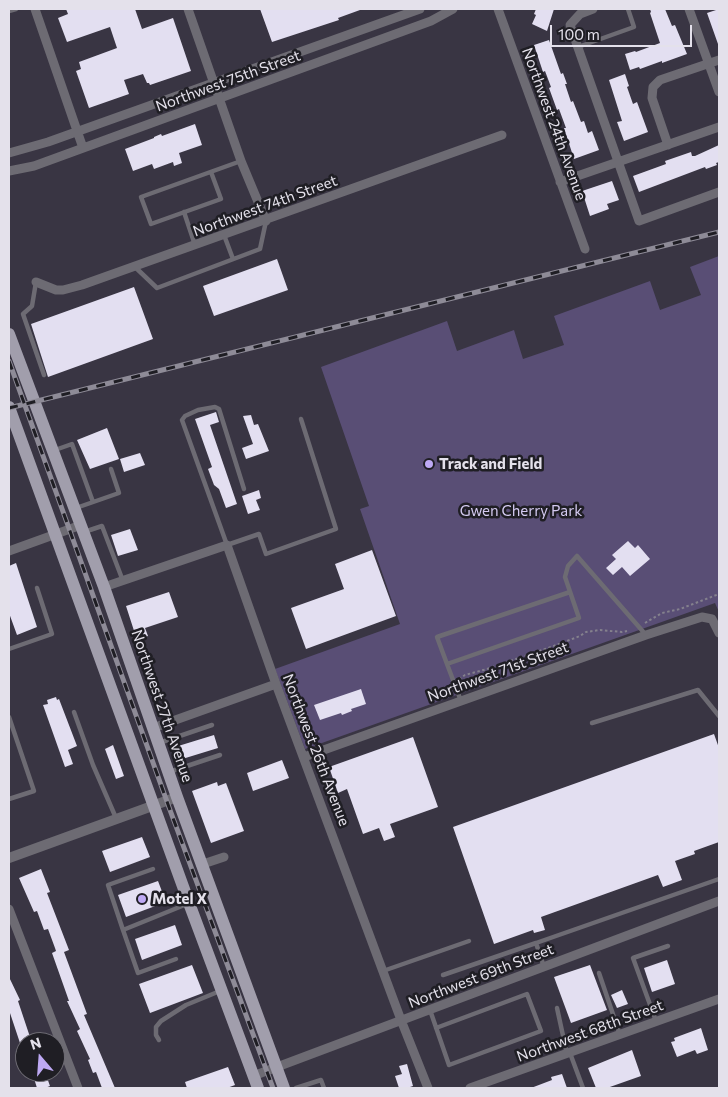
<!DOCTYPE html>
<style>
body{margin:0}
#map{position:relative;width:728px;height:1097px;overflow:hidden;background:#393543;font-family:Commissioner,sans-serif}
canvas{display:block}
.frame{position:absolute;inset:0;border:10px solid #e4e1eb;pointer-events:none}
.north{position:absolute;left:15px;top:1032px;width:50px;height:50px;box-sizing:border-box;background:#1f1e24;border:1px solid #6e6c74;border-radius:50%;rotate:342deg;font-size:14px;font-weight:700;line-height:20px;text-align:center;color:#e4e1eb}
.north::after{content:'';display:block;margin:auto;width:18px;height:22px;background:#bea9f4;clip-path:polygon(50% 0,100% 100%,50% 72%,0 100%)}
.scale{position:absolute;left:550px;top:25px;width:142px;height:22px;box-sizing:border-box;border:2px solid #e4e1eb;border-top:0;padding-left:6px;font-size:15px;line-height:18px;white-space:nowrap;color:#e4e1eb;-webkit-text-stroke:4px #1f1e24;paint-order:stroke}
</style>
<div id="map">
<canvas width="728" height="1097"></canvas>
<div class="frame"></div>
<div class="north">N</div>
<div class="scale">100 m</div>
</div>
<script>
const context = document.querySelector('canvas').getContext('2d');
context.lineJoin = 'round';
function fill(path, color) { context.fillStyle = color; context.fill(path, 'evenodd'); }
const shape = rows => new Path2D(rows.map(r => 'M' + r).join(''));
function stroke(path, color, width, dash) { context.strokeStyle = color; context.lineWidth = width; context.lineCap = dash ? 'butt' : 'round'; context.setLineDash(dash || []); context.stroke(path); }
function drawText(font, color, halo, rows, align = 'center') {
  context.font = font + ' Commissioner,sans-serif'; context.lineWidth = 5; context.setLineDash([]); context.textBaseline = 'middle'; context.strokeStyle = halo; context.fillStyle = color; for (const [text, x, y, turn = 0] of rows) {
    context.save(); context.translate(x, y); context.rotate((+turn || 0) * Math.PI / 180); context.textAlign = isNaN(turn) ? turn : align; if (halo) context.strokeText(text, 0, 0); context.fillText(text, 0, 0); context.restore();
  }
}
fill(shape([
 [719,256,719,612,715,603,305,749,275,669,400,624,360,509,369,506,321,367,447,321,457,351,514,330,523,359,564,345,554,316,650,281,660,310,701,295,690,267]
]), '#594e75');
fill(shape([
 [66,9,135,9,142,29,173,18,191,71,150,85,149,83,147,83,143,74,124,80,129,94,89,108,76,71,81,69,79,62,117,48,110,27,67,42,58,18,68,14],
 [260,9,360,9,360,10,338,18,339,20,272,42],
 [536,9,554,9,547,31,532,24,536,15,534,14],
 [650,9,665,9,672,26,675,25,687,54,662,63,662,61,640,69,639,67,630,70,625,54,635,51,636,52,660,43,650,13,651,12],
 [719,9,719,44,718,44,707,13],
 [549,40,561,74,563,73,567,84,565,84,571,102,573,101,581,122,584,121,588,133,592,131,599,150,574,159,564,128,566,128,559,109,557,110,549,88,551,87,545,71,543,72,534,45],
 [625,74,629,86,627,87,633,104,637,102,648,132,624,141,617,122,622,121,609,80],
 [195,124,202,145,179,153,182,163,174,166,173,162,154,169,152,164,133,171,125,149,154,138,154,137,161,134,162,136],
 [719,145,719,162,716,163,717,165,706,169,705,167,639,192,633,176,666,164,665,161,691,152,692,156,695,156],
 [612,181,619,200,607,204,609,209,590,216,582,191],
 [277,259,288,290,214,316,203,286],
 [134,287,153,339,48,377,31,324],
 [216,412,219,422,210,425,237,504,226,508,219,489,214,485,208,469,212,467,195,419],
 [251,415,254,425,258,424,269,451,246,459,242,448,253,444,243,416],
 [107,428,119,459,90,469,77,440],
 [140,453,145,465,124,472,120,459],
 [259,490,261,498,256,500,260,510,248,514,242,496],
 [130,529,138,550,118,556,111,535],
 [628,541,635,548,638,545,650,559,630,576,622,567,613,575,606,568,616,559,612,555],
 [372,550,396,616,306,649,291,608,344,589,335,564],
 [16,563,37,627,17,635,9,613,9,566],
 [169,592,178,617,145,628,148,636,137,640,126,606],
 [361,689,366,704,351,709,352,711,342,715,341,713,320,720,314,705],
 [56,697,57,700,59,699,77,746,68,750,73,764,65,767,43,705,48,704,47,700],
 [714,734,719,748,719,842,694,851,695,854,675,861,682,880,663,887,658,875,541,917,545,930,534,933,533,930,494,944,453,827],
 [214,735,218,748,179,760,175,747],
 [413,737,438,807,390,824,395,837,384,841,379,828,363,834,347,789,338,793,329,767],
 [113,745,124,776,116,779,105,749],
 [282,760,289,778,253,791,247,773],
 [217,782,218,786,226,783,244,831,211,843,192,791],
 [142,837,150,857,110,872,102,851],
 [41,869,50,892,47,893,69,950,64,952,87,1014,84,1015,115,1088,102,1088,96,1072,93,1073,88,1060,90,1059,77,1031,80,1029,67,1001,69,1001,52,953,56,951,55,948,48,929,44,930,37,911,34,912,19,878],
 [158,881,166,902,126,917,118,895],
 [175,925,182,945,142,960,135,939],
 [667,960,675,984,652,992,644,968],
 [192,965,203,993,150,1013,139,984],
 [590,965,607,1010,571,1023,554,977],
 [9,977,20,1000,18,1001,30,1037,25,1039,24,1072,16,1051,22,1049,9,1010],
 [622,990,628,1004,617,1008,611,995],
 [701,1028,708,1050,697,1054,695,1050,677,1057,671,1042,675,1041,674,1038],
 [632,1050,641,1076,607,1088,596,1088,588,1068],
 [407,1064,413,1086,407,1088,399,1088,395,1076,402,1074,399,1066],
 [228,1067,235,1085,227,1088,187,1088,185,1082],
 [32,1072,45,1072,50,1086,45,1088,37,1088],
 [562,1074,567,1088,531,1088,552,1080,551,1077]
]), '#e3dff1');
stroke(shape([
 [645,623,662,613,680,609,719,594],
 [459,679,465,675,487,669,551,647,580,636,586,632,600,630,622,632,627,631]
]), '#84818d', 2, [2.5, 2.5]);
stroke(shape([
 [9,11,16,9],
 [578,47,634,27,628,9],
 [211,172,221,199,151,224,141,197,241,161],
 [184,212,195,245],
 [224,235,233,259],
 [135,267,157,288,260,249,266,221],
 [36,282,32,306,23,314,44,375],
 [55,450,72,444,93,502],
 [244,489,219,409,215,407,198,410,185,416,182,420,227,545,259,534,266,554,336,529,301,419],
 [76,508,119,493,111,469],
 [84,532,102,526,123,581],
 [9,649,52,634,37,588],
 [447,664,437,637,570,592],
 [461,701,447,664,579,618,565,577,568,566,577,556,646,635],
 [74,712,93,765,116,818],
 [9,717,34,791,9,799],
 [592,723,698,690,719,716],
 [159,743,212,725],
 [169,772,220,755],
 [123,930,108,885,153,869],
 [536,943,719,879],
 [176,959,138,973,123,930,187,904],
 [383,971,469,941],
 [599,973,620,1035],
 [443,975,536,943,544,967],
 [557,1008,567,1054],
 [430,1010,449,1065,541,1031,527,994,436,1028],
 [656,1021,633,958,668,946],
 [159,1040,156,1035,156,1027,161,1021,186,1005,220,991],
 [564,1041,615,1021],
 [570,1053,583,1088],
 [296,1088,321,1080,324,1088]
]), '#6d6b73', 4.5);
stroke(shape([
 [35,9,83,148],
 [188,9,241,161,266,221],
 [498,9,585,249],
 [593,9,580,14,570,25,639,221,719,192],
 [689,9,719,92],
 [668,145,652,98,653,87,660,80,719,60],
 [9,153,48,142,420,9],
 [9,171,34,166,431,21,453,9],
 [560,182,719,127],
 [36,282,56,290,63,290,82,285,502,135],
 [9,551,81,525],
 [104,587,227,545,276,684,401,1020,428,1088],
 [153,728,276,684],
 [304,757,646,635,702,617,712,619,719,633],
 [203,864,224,857],
 [9,909,78,1088],
 [253,1076,719,901],
 [470,1088,719,999]
]), '#6d6b73', 9);
stroke(shape([
 [9,858,177,797]
]), '#6d6b73', 10);
stroke(shape([
 [9,334,104,587,177,797,284,1088],
 [9,407,189,903,258,1088]
]), '#a19eac', 12);
const rail = shape([
 [9,361,170,810,273,1088],
 [9,408,719,232]
]);
stroke(rail, '#8e8b97', 5);
stroke(rail, '#1f1e24', 3, [9]);
for (const [x, y, r, color] of [
 [429,464,5,"#bea9f4"],
 [142,899,5,"#bea9f4"]
]) { const dot = new Path2D(); dot.arc(x, y, r, 0, 2 * Math.PI); context.fillStyle = color; context.fill(dot); stroke(dot, '#1f1e24', 2); }
drawText('15px', '#e4e1eb', '#1f1e24', [
 ["Northwest 75th Street",228,81,-20],
 ["Northwest 24th Avenue",554,124,70],
 ["Northwest 74th Street",265,206,-20],
 ["Northwest 71st Street",498,672,-20],
 ["Northwest 27th Avenue",162,706,71],
 ["Northwest 26th Avenue",316,750,69],
 ["Northwest 69th Street",481,976,-21],
 ["Northwest 68th Street",590,1031,-20]
]);
drawText('bold 15px', '#e4e1eb', '#1f1e24', [
 ["Track and Field",439,464],
 ["Motel X",152,899]
], 'left');
drawText('15px', '#d4caf1', '#1f1e24', [
 ["Gwen Cherry Park",521,511]
]);
</script>
